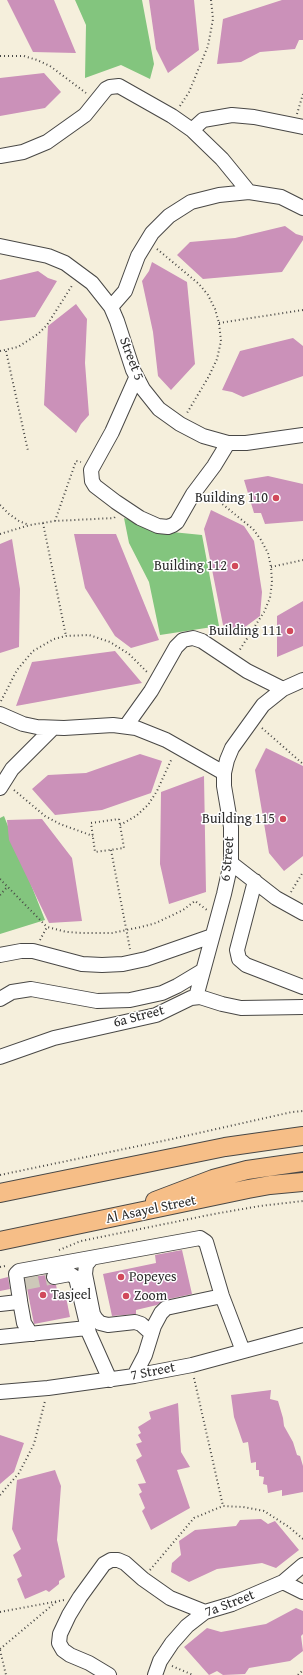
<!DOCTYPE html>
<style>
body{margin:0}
canvas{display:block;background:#f5efdc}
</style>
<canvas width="303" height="1675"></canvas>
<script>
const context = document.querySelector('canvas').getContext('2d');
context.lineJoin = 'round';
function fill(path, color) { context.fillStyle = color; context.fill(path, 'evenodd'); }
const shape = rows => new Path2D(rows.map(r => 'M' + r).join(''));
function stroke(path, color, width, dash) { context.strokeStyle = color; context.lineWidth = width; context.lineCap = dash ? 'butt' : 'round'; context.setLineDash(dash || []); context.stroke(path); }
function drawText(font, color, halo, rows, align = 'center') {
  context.font = font + ' "Gentium Book Plus",serif'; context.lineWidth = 3; context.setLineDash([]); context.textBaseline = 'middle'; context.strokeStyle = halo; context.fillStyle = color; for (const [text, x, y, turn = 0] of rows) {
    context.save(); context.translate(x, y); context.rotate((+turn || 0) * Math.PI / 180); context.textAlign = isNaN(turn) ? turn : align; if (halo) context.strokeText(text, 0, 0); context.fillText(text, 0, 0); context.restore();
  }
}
fill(shape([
 [75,0,142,0,154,64,150,79,121,65,85,78,86,25],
 [124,518,172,532,202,535,219,626,160,635,149,582,129,543],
 [4,816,45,920,0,934,0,818]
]), '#83c57e');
fill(shape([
 [7,0,54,0,76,53,33,52],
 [149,0,194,0,199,50,168,73,156,49],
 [282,0,303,0,303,40,299,40,295,49,260,52,241,62,217,64,223,19],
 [44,73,61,92,45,108,0,116,0,78],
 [285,226,296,234,303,236,303,240,282,272,203,279,177,255,190,242,235,238],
 [152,262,187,282,195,364,171,390,158,376,153,332,142,281,149,271],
 [38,271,48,278,57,281,35,317,0,321,0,280],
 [76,304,87,319,85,363,89,415,81,424,76,433,44,405,48,326],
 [293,338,303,346,303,376,243,397,232,392,222,390,240,351],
 [268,476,303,484,303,521,265,524,261,513,254,513,244,480],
 [211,510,244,526,254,541,262,592,260,616,237,633,223,625,204,529],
 [74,534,116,534,159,640,131,648,115,636,85,588],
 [12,539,20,589,19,647,0,653,0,544],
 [303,601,303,646,277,657,277,616],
 [115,651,142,683,16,706,32,662],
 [266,748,303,766,303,856,284,871,269,853,255,770],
 [140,754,162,761,151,793,102,810,55,815,32,789,48,775,86,773],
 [204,776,206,892,169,904,160,864,161,792],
 [42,819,72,858,82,921,49,923,9,840,7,820],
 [182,1250,192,1294,164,1300,157,1305,136,1310,136,1314,112,1316,103,1274,156,1263,155,1255],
 [46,1275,48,1283,56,1285,59,1299,66,1297,70,1317,34,1324,25,1278],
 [8,1277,10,1289,0,1291,0,1279],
 [271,1390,270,1399,278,1401,283,1418,284,1426,293,1442,297,1455,300,1456,303,1466,303,1492,282,1496,282,1490,268,1493,267,1485,263,1484,264,1477,259,1476,259,1470,256,1470,256,1462,251,1463,248,1442,243,1443,234,1417,231,1395],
 [178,1403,181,1452,190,1467,177,1470,190,1508,151,1530,142,1511,145,1508,139,1494,142,1492,138,1484,146,1483,136,1460,142,1456,136,1444,142,1442,138,1435,141,1433,138,1427,151,1419,149,1412],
 [0,1435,24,1443,14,1472,0,1484],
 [55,1470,61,1486,57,1540,65,1577,59,1581,59,1584,49,1592,46,1590,25,1599,17,1579,22,1576,13,1555,21,1549,12,1529,17,1480],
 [261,1519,268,1524,275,1521,299,1550,276,1568,262,1563,217,1569,189,1582,171,1572,172,1563,181,1555,179,1541,195,1530,236,1526,240,1520],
 [296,1608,303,1611,303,1634,301,1636,303,1651,290,1661,249,1668,245,1674,223,1675,217,1671,209,1675,184,1647,207,1628,221,1632,266,1624]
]), '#cb91b9');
stroke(shape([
 [25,1283,54,1277]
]), '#cdc8b9', 14, [14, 7]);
const minor = shape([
 [192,130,203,120,232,115,254,117,303,127],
 [0,156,23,152,47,142,85,115,106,89,110,87,119,86,172,116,192,130,222,159,249,192],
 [0,246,48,256,65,263,92,283,111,307,117,321,133,370,143,389,159,409,180,424,203,436,228,443,246,443,303,435],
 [111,307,125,291,138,256,152,233,169,216,191,202,219,195,249,192,281,197,303,208],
 [136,378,112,432,91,470,92,481,95,486,116,502,140,518,158,526,168,527,173,525,177,522,193,494,214,466,228,443],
 [0,714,23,724,37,727,64,728,113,725,136,728,166,740,224,773],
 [126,726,151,691,176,647,183,640,193,638,202,641,247,671,283,689],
 [0,788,12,769,52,729],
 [231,863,276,898,303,913],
 [255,881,237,950,239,959,246,965,303,987],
 [0,955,21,951,33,951,82,964,102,965,123,964,146,959,212,936],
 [196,997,224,894,231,863,231,827,224,786,224,773,227,760,232,748,263,705,283,689,303,680],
 [0,999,12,992,31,989,97,1001,130,1000,162,993,177,986,202,971],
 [0,1057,54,1038,156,1015,191,998,200,997,222,1004,241,1008,303,1007],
 [91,1259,86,1265,85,1274,93,1314,96,1319,100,1323,108,1325,135,1322,141,1324,151,1333],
 [54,1277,70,1274,76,1278,89,1333,110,1380],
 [20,1301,24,1323,29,1331,33,1334],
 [0,1304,18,1302,20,1300,16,1274,19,1271,200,1238,206,1242,222,1296,243,1351],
 [0,1337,87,1328],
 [134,1376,145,1355,154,1326,161,1313,166,1308,222,1296],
 [0,1392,48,1388,134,1376,192,1365,303,1335],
 [283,1582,303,1592],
 [109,1675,89,1663,70,1655,63,1650,59,1643,60,1634,69,1615,80,1597,104,1564,111,1560,118,1560,125,1563,143,1579,170,1598,205,1612],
 [155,1675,160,1661,172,1643,187,1626,205,1612,232,1604,283,1582,303,1565]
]);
const major = shape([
 [0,1193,225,1147,303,1136],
 [155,1201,213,1179,247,1170,303,1162],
 [0,1241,248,1189,270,1185,303,1182]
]);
stroke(minor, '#494846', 16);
stroke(major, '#494846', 20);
stroke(shape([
 [0,56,24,56,37,60,50,66,86,93],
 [180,106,189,92,208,46,213,19,211,0],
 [297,114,303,94],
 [157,249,199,284,208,295,215,309,219,323,221,341,217,359,209,376,187,413],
 [219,323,303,310],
 [0,351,18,347,38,334,47,325,73,284],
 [6,351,28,451],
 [210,494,253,529,261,540,268,553,271,567,272,582,270,598,264,612,239,651],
 [0,505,9,514,19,521,29,525],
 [55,521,76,461,81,462],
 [43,523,66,636],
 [0,534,30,525,55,521,114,518,116,516],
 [271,567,303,560],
 [1,701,17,670,33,651,54,639,66,636,89,635,110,642,129,654,148,673],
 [262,728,303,764],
 [14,790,45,816,60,824,93,836],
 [119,819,124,848,95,852,91,823,119,819],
 [120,825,136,816,148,805,157,791,172,758],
 [111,850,130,949],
 [0,879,47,927],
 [291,892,303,872],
 [0,895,8,886],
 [40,940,47,927,67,932,82,933,112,933,141,927,156,923,183,910,195,901,207,910],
 [0,1175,172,1139,292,1112,303,1111],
 [59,1250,81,1241,214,1214,260,1206,303,1201],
 [0,1267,5,1266],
 [194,1378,223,1506],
 [0,1495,19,1473,34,1444,45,1401],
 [150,1570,194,1518,223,1506,243,1507,264,1511,289,1527,303,1539],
 [0,1612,64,1600],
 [0,1649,56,1602],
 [0,1650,6,1675],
 [172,1666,193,1675],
 [298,1675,303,1670]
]), '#494846', 2, [1, 3]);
stroke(minor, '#fff', 14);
stroke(major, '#f6be87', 18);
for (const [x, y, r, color] of [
 [276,498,4,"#d1495b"],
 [235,566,4,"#d1495b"],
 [290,631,4,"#d1495b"],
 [283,819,4,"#d1495b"],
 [121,1277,4,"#d1495b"],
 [43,1295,4,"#d1495b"],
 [126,1296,4,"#d1495b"]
]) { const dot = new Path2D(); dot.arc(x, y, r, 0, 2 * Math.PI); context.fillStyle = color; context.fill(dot); stroke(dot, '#fff', 1.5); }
drawText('14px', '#2b2b2b', '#fff', [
 ["Street 5",131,359,69],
 ["6 Street",228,859,-85],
 ["6a Street",139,1017,-15],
 ["Al Asayel Street",151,1210,-12],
 ["7 Street",153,1372,-11],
 ["7a Street",230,1604,-21]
]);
drawText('14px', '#2b2b2b', '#fff', [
 ["Building 110",268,498],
 ["Building 112",227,566],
 ["Building 111",282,631],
 ["Building 115",275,819],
 ["Popeyes",129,1277,"left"],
 ["Tasjeel",51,1295,"left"],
 ["Zoom",134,1296,"left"]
], 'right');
</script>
